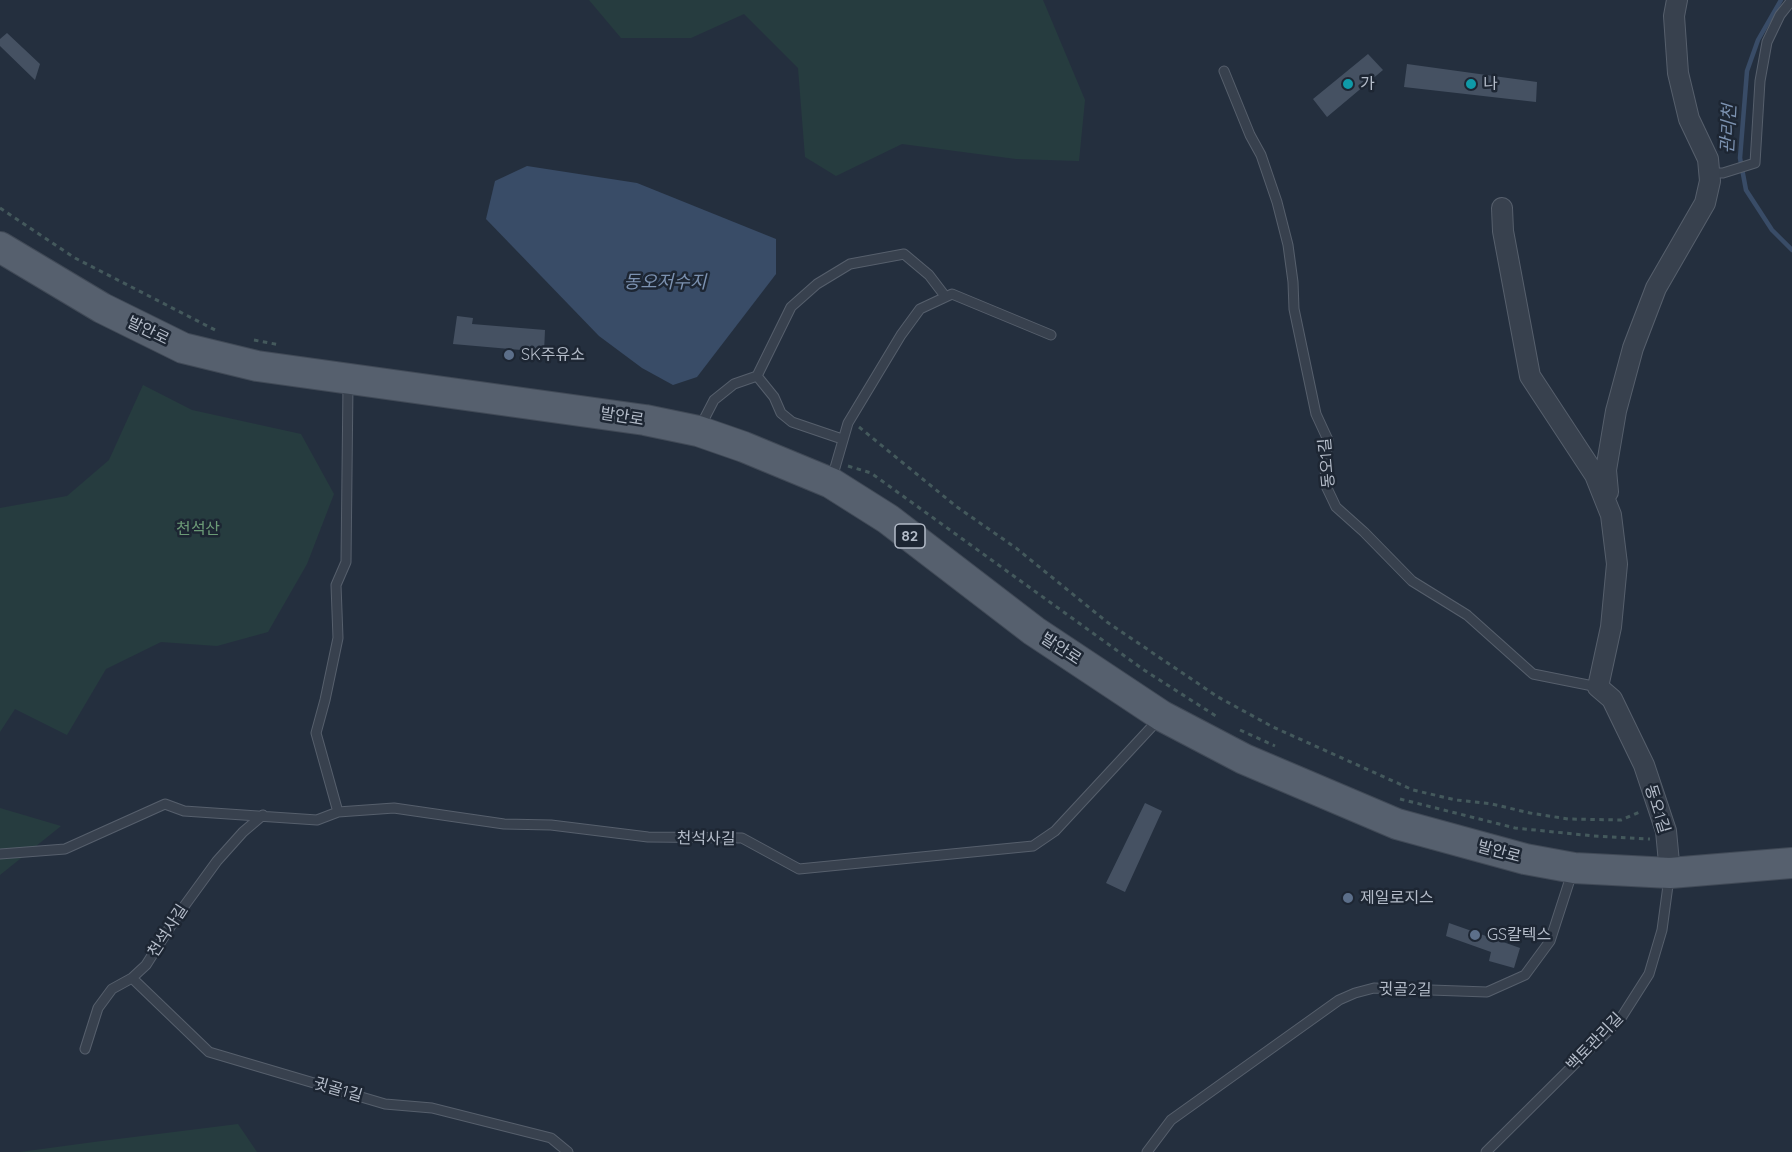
<!DOCTYPE html>
<meta charset="utf-8">
<style>
body{margin:0}
canvas{display:block;background:#242f3e}
</style>
<canvas width="1792" height="1152"></canvas>
<script>
const context = document.querySelector('canvas').getContext('2d');
context.lineJoin = 'round';
function fill(path, color) { context.fillStyle = color; context.fill(path, 'evenodd'); }
const shape = rows => new Path2D(rows.map(r => 'M' + r).join(''));
function stroke(path, color, width, dash) { context.strokeStyle = color; context.lineWidth = width; context.lineCap = dash ? 'butt' : 'round'; context.setLineDash(dash || []); context.stroke(path); }
function drawText(font, color, halo, rows, align = 'center') {
  context.font = font + ' Quicksand,"Noto Sans KR",sans-serif'; context.lineWidth = 5; context.setLineDash([]); context.textBaseline = 'middle'; context.strokeStyle = halo; context.fillStyle = color; for (const [text, x, y, turn = 0] of rows) {
    context.save(); context.translate(x, y); context.rotate((+turn || 0) * Math.PI / 180); context.textAlign = isNaN(turn) ? turn : align; if (halo) context.strokeText(text, 0, 0); context.fillText(text, 0, 0); context.restore();
  }
}
fill(shape([
 [589,0,1043,0,1085,100,1079,161,1016,159,902,144,836,176,805,157,798,68,744,14,691,38,621,38],
 [143,385,192,410,301,434,334,494,307,564,268,632,217,646,161,642,106,669,67,735,15,709,0,732,0,508,67,496,109,460],
 [0,808,61,826,0,875],
 [238,1124,257,1152,20,1152,94,1142]
]), '#263c3f');
fill(shape([
 [527,166,637,183,776,239,776,274,697,377,673,385,642,368,599,336,486,219,495,181]
]), '#394c67');
stroke(shape([
 [1781,0,1758,40,1747,71,1740,158,1746,190,1772,230,1792,250]
]), '#394c67', 4.5);
fill(shape([
 [7,33,40,64,35,80,0,46,0,39],
 [1368,54,1383,70,1327,117,1313,99],
 [1407,64,1537,82,1536,102,1404,87],
 [457,316,473,318,472,324,545,330,544,352,453,344],
 [1145,803,1162,811,1125,892,1106,883],
 [1449,923,1520,948,1514,968,1489,961,1491,952,1446,936]
]), '#455162');
const lane = shape([
 [1224,71,1250,135,1261,155,1277,202,1288,245,1293,282,1294,309,1316,414,1328,440,1325,464,1326,486,1336,507,1364,532,1412,581,1467,615,1533,674,1598,687],
 [1709,173,1723,173,1755,163,1760,81,1767,42,1780,15,1792,0],
 [757,376,774,397,781,413,792,422,842,439],
 [699,429,714,400,734,384,757,376,791,307,817,284,850,264,904,254,929,275,945,296],
 [832,478,848,423,901,335,920,309,952,294,1051,335],
 [338,812,316,733,325,700,338,638,336,585,346,562,348,384],
 [0,854,65,849,165,804,184,811,317,820,338,812,394,808,504,824,551,825,648,837,742,838,799,869,1033,846,1055,831,1158,720],
 [132,978,209,1052,385,1104,432,1108,551,1138,568,1152],
 [85,1049,98,1008,112,989,132,978,146,965,177,916,217,861,243,832,263,815],
 [1147,1152,1171,1120,1339,1000,1355,993,1374,988,1487,992,1525,975,1550,941,1572,873],
 [1486,1152,1621,1018,1649,974,1662,930,1669,878]
]);
const street = shape([
 [1502,208,1503,231,1530,376,1595,475,1611,515,1617,564,1611,627,1598,687,1612,699,1644,765,1666,831,1670,873],
 [1608,492,1606,470,1616,411,1633,348,1656,288,1705,203,1710,181,1708,159,1689,119,1678,73,1674,16,1677,0]
]);
const primary = shape([
 [0,247,102,308,183,348,257,366,645,420,698,431,744,447,831,483,888,519,1034,631,1162,716,1244,759,1397,824,1525,859,1574,868,1670,873,1792,863]
]);
stroke(lane, '#565f6c', 11);
stroke(street, '#565f6c', 22);
stroke(primary, '#414a57', 32);
stroke(shape([
 [0,208,75,258,219,332],
 [254,340,280,345],
 [859,427,957,507,1016,548,1107,622,1218,697,1273,727,1413,790,1456,800,1492,804,1530,813,1568,819,1621,820,1642,811],
 [848,466,871,473,1144,670,1219,718],
 [1240,730,1275,746],
 [1400,799,1515,828,1594,836,1650,839]
]), '#44595c', 3, [4.5, 4.5]);
stroke(lane, '#38414e', 9);
stroke(street, '#38414e', 20);
stroke(primary, '#56606e', 30);
for (const [x, y, r, color] of [
 [1348,84,6,"#0f9aa8"],
 [1471,84,6,"#0f9aa8"],
 [509,355,6,"#5c6f8a"],
 [1348,898,6,"#5c6f8a"],
 [1475,935,6,"#5c6f8a"]
]) { const dot = new Path2D(); dot.arc(x, y, r, 0, 2 * Math.PI); context.fillStyle = color; context.fill(dot); stroke(dot, '#1d2633', 2); }
for (const [x, y, w] of [
 [910,536,30]
]) { const box = new Path2D(); box.roundRect(x - w / 2, y - 12, w, 24, 4.5); context.fillStyle = '#1d2633'; context.fill(box); stroke(box, '#b4bcc9', 1.5); }
drawText('bold 15px', '#b4bcc9', null, [
 ["82",910,536]
]);
drawText('16px', '#b4bcc9', '#1d2633', [
 ["가",1360,84],
 ["나",1483,84],
 ["SK주유소",521,355],
 ["제일로지스",1360,898],
 ["GS칼텍스",1487,935]
], 'left');
drawText('16px', '#b4bcc9', '#1d2633', [
 ["발안로",148,331,26],
 ["발안로",622,417,9],
 ["동오1길",1327,463,-95],
 ["발안로",1061,649,33],
 ["동오1길",1657,809,73],
 ["천석사길",706,839,1],
 ["발안로",1499,852,15],
 ["천석사길",168,931,-57],
 ["귓골2길",1405,990,1],
 ["백토관리길",1595,1042,-46],
 ["귓골1길",338,1090,16]
]);
drawText('16px', '#6b9a76', '#1d2633', [
 ["천석산",198,529]
]);
drawText('italic 18px', '#7c92b1', '#1d2633', [
 ["관리천",1729,129,-87],
 ["동오저수지",665,283]
]);
</script>
